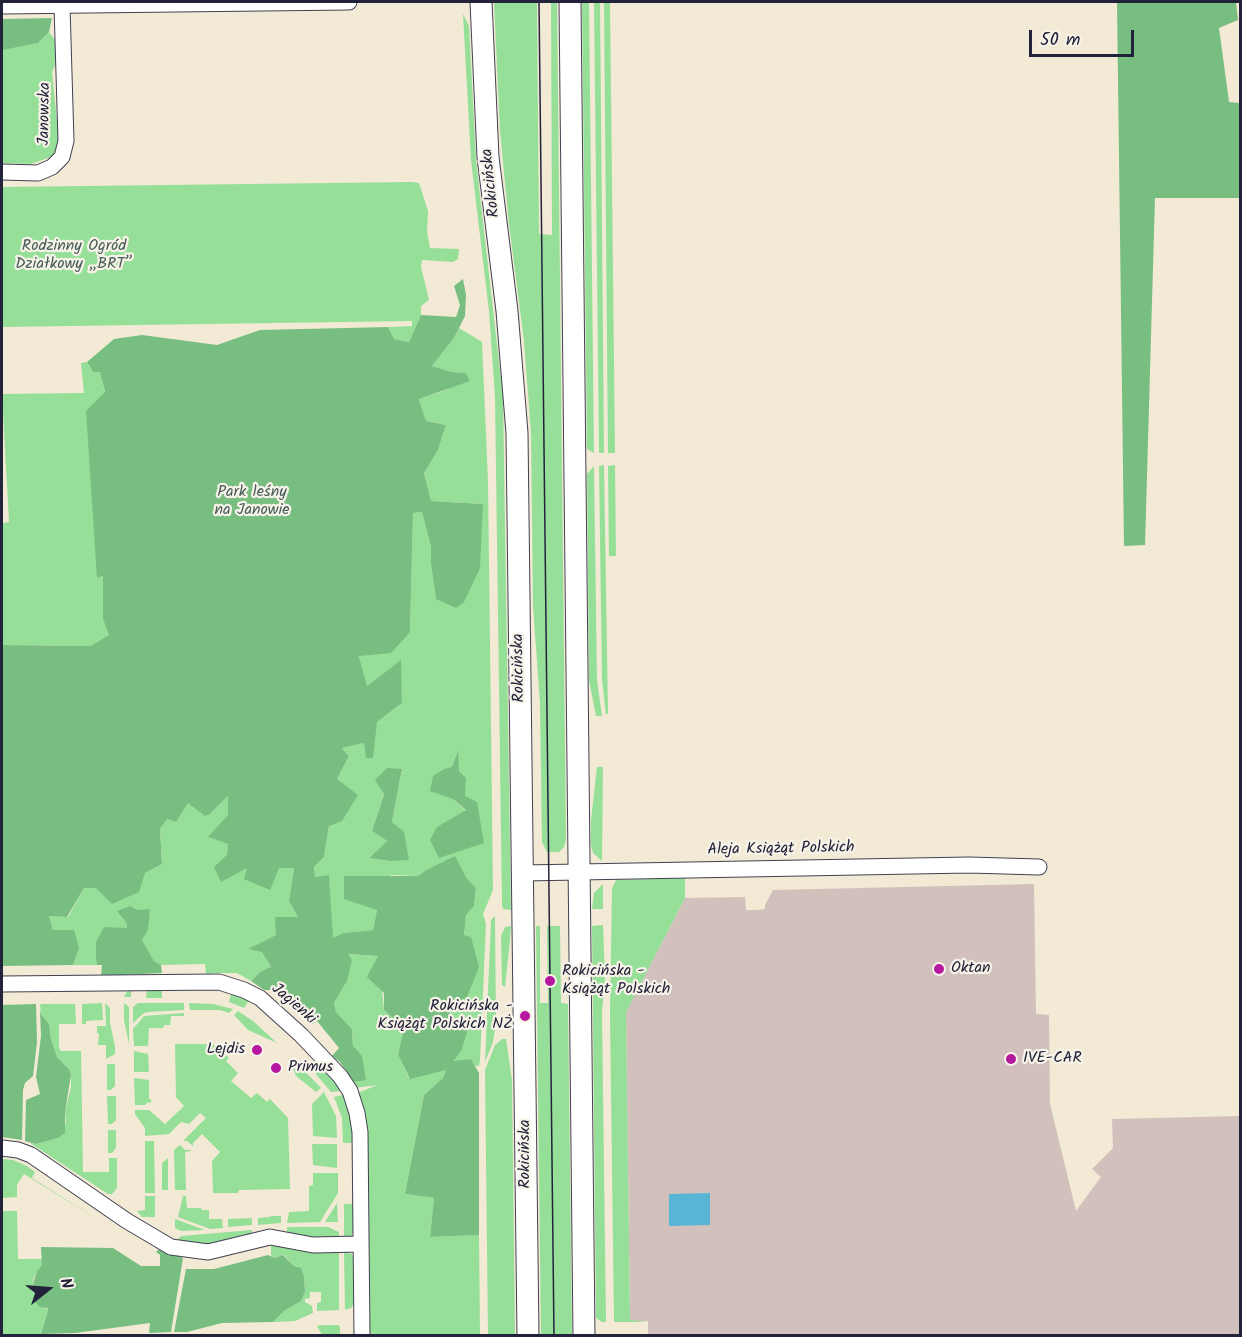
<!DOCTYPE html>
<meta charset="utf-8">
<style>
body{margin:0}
#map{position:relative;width:1242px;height:1337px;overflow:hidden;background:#f2ead4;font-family:Kalam,sans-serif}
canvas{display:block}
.frame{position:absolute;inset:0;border:3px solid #22223b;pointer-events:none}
.north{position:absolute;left:18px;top:1259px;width:60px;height:60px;-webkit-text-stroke:4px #f7f3e8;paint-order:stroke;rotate:73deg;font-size:16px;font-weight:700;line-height:24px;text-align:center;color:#22223b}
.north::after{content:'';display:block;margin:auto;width:21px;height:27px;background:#22223b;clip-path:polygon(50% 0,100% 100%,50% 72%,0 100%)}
.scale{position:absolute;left:1029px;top:30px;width:105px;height:27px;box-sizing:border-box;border:3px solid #22223b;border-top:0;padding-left:8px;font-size:18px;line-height:21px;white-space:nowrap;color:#22223b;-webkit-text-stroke:4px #f7f3e8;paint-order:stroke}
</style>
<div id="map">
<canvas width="1242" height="1337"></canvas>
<div class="frame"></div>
<div class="north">N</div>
<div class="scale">50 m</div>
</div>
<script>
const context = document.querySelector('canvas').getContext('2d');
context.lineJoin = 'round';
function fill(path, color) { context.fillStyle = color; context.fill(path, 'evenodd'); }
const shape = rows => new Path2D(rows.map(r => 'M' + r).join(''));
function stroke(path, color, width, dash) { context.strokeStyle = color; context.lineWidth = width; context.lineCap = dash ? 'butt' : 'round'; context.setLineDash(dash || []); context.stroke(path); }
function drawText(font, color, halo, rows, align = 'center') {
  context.font = font + ' Kalam,sans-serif'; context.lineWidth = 4.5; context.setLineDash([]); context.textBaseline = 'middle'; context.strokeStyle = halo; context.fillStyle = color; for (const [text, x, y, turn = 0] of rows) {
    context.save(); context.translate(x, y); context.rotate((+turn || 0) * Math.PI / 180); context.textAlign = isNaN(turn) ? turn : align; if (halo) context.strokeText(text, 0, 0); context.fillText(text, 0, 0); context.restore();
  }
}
fill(shape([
 [1034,884,1036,1014,1049,1015,1050,1104,1076,1211,1101,1177,1092,1169,1113,1148,1112,1119,1240,1116,1240,1335,648,1335,648,1321,630,1321,626,1012,685,898,745,897,746,910,757,910,765,909,765,905,773,890]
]), '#d1c0bc');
fill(shape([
 [494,2,537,2,539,234,552,235,551,2,557,2,566,840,564,847,559,852,547,852,542,842,540,704,533,605,531,433,524,341,509,224,500,131],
 [582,2,589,2,594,453,587,449],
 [594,2,600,2,604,453,599,453],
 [604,2,610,2,615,453,608,453],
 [463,14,469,26,476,160,503,397,511,910,503,909,502,905,495,397,489,311,471,160],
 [49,32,55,40,56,63,52,72,59,142,53,156,31,164,2,163,2,49,38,43],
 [412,182,419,183,428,211,427,231,430,248,459,249,458,259,453,262,422,260,421,267,429,300,421,306,421,315,409,342,394,339,388,327,412,326,412,321,2,327,2,187],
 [459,328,482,342,488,481,493,890,483,914,486,924,480,1061,479,1066,475,1066,471,1059,452,1062,450,1005,464,935,466,915,474,906,476,888,466,877,455,857,426,870,418,876,391,875,377,910,373,930,343,933,332,939,329,876,315,877,314,867,324,857,337,779,349,756,342,748,364,743,377,722,402,703,400,661,366,687,359,655,410,632,413,513,422,512,431,547,431,565,436,599,483,504,431,501,424,473,438,450,446,425,426,421,419,399,446,390,466,373,452,372,432,366,454,338],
 [457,752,459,771,466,779,464,796,484,842,454,817,466,811,453,799,444,769,452,768],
 [402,770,392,822,390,861,369,858,387,841,372,831,384,793],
 [87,362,93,372,100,371,105,393,97,578,103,576,103,619,110,635,91,646,2,645,2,523,9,522,2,394,84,393,81,363],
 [604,465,608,713,606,715,602,680,599,466],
 [615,465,616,556,609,556,608,466],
 [594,466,597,680,602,716,596,716,589,680,587,474],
 [597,767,603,767,602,861,593,853,591,845,591,820],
 [228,796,229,815,209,837,228,844,227,855,247,867,294,868,289,901,298,917,276,935,249,949,262,951,271,968,260,972,251,981,237,973,212,973,206,975,205,964,161,965,154,961,142,940,150,910,138,910,130,906,126,922,127,929,96,959,97,965,73,965,79,948,53,930,49,916,68,917,84,888,96,888,145,873,162,864,160,829,167,819,176,822,188,802,210,814],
 [685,878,685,898,626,1012,630,1320,648,1322,614,1322,610,1013,612,888,616,880],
 [603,884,603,909,592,909,594,893],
 [495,916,496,1023,493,1042,485,1062,491,920],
 [603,925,605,978,602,1013,606,1322,602,1322,596,1318,592,926],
 [511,926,510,940,505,987,502,985,501,936,505,927],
 [536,926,540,926,540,1003,548,1003,547,926,560,926,561,1003,568,1004,572,1335,541,1335],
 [347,954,379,956,384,1010,405,1028,398,1055,409,1078,446,1069,443,1078,424,1095,405,1194,434,1198,430,1237,479,1235,480,1335,369,1335,358,1093,377,1085,355,1088,354,1082,366,1079,353,1046,352,1029,336,1012,334,1003,347,981],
 [162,987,162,998,146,998,147,990,142,988,131,989,131,997,124,997,129,988],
 [232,991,250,999,244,1008,229,1002],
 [102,1003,103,1020,86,1021,86,1024,82,1024,82,1004],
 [105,1003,110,1008,110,1023,115,1047,115,1054,106,1059,106,1045,98,1045,99,1034,97,1033,97,1026,106,1026],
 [124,1003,129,1007,129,1044,124,1020],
 [138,1003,184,1003,184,1010,148,1012,144,1013,133,1023,133,1007],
 [189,1003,213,1004,233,1009,229,1013,220,1010,190,1010],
 [40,1004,75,1004,76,1024,59,1024,59,1048,61,1051,81,1051,83,1172,109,1172,109,1158,117,1158,117,1188,112,1194,108,1194,30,1143,36,1144,58,1138,66,1123,65,1112,71,1087,71,1075,69,1069,57,1057,51,1039,49,1024,41,1014],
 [238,1011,253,1021,277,1043,248,1030,234,1015],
 [184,1013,184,1016,171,1016,170,1025,164,1025,163,1028,149,1028,148,1046,134,1046,133,1029,144,1016],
 [502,1039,506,1039,512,1080,515,1336,488,1335,485,1070,495,1045],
 [175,1044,213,1044,229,1058,226,1061,238,1073,231,1081,251,1098,257,1093,267,1102,270,1099,288,1118,290,1189,239,1190,238,1193,213,1193,212,1161,220,1152,202,1134,193,1143,193,1146,187,1141,183,1141,206,1118,200,1113,189,1124,181,1122,169,1134,145,1136,145,1128,135,1114,135,1110,149,1110,165,1124,184,1106,176,1097],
 [134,1051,148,1054,149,1072,134,1072],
 [294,1060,321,1088,316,1092,296,1076,291,1063],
 [107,1064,115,1064,115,1086,111,1090,107,1090],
 [323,1065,342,1090,341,1091,331,1092,315,1073],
 [134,1078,149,1080,149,1099,151,1099,151,1103,148,1102,145,1105,135,1105],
 [324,1092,336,1116,337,1138,313,1136,312,1104],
 [342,1095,345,1096,353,1123,354,1143,343,1143,342,1118,334,1097],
 [107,1096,116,1096,116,1120,112,1124,108,1124],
 [108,1130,116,1130,116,1148,112,1153,108,1153],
 [145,1141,154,1141,155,1193,145,1193],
 [312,1144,337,1144,337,1168,313,1165],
 [180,1145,185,1150,191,1150,191,1151,185,1152,186,1190,175,1190,174,1150],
 [168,1158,168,1190,162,1190,162,1163],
 [4,1159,13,1160,27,1166,35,1172,32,1178,105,1224,24,1174,17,1185,17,1197,2,1198,2,1163],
 [313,1173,338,1173,338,1193,320,1222,287,1223,289,1212,309,1211,309,1186,313,1185],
 [145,1196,155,1196,155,1217,142,1217,137,1211,145,1210],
 [183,1196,186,1196,187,1208,201,1208,202,1210,209,1210,209,1219,222,1219,223,1228,210,1229,178,1217],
 [337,1203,338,1222,325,1222],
 [344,1204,354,1204,354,1232,351,1236,344,1239],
 [2,1211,17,1211,18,1259,43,1259,42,1265,37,1271,33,1280,33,1284,44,1289,34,1301,48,1310,41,1334,2,1335],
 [271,1216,281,1216,281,1223,258,1225,258,1218,270,1217],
 [252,1218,252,1225,228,1227,228,1219],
 [175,1219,205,1230,181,1231,175,1228],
 [287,1227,328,1227,339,1232,339,1239,314,1239,287,1233],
 [252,1230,252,1235,213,1246,176,1241,181,1236],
 [271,1244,339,1251,339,1310,317,1311,317,1303,321,1302,321,1292,310,1292,310,1298,305,1299,305,1302,312,1306,313,1313,295,1321,273,1322,284,1311,301,1301,305,1292,304,1276,298,1267,294,1266,284,1255,274,1258,271,1255],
 [344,1252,352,1254,354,1259,356,1300,351,1308,345,1310],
 [322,1325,338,1325,340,1327,340,1335,322,1335,317,1326]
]), '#96df99');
fill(shape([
 [1117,2,1236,2,1238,20,1219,28,1229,102,1240,103,1240,198,1155,198,1145,545,1124,546],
 [52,18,49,32,38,43,2,50,2,19],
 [463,279,466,295,465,316,454,338,432,366,452,372,466,373,470,381,419,399,426,421,446,425,438,450,424,473,431,501,483,504,480,568,464,602,456,608,436,599,431,565,431,547,422,512,413,513,410,632,391,653,359,656,367,686,401,660,402,703,377,722,373,758,366,758,364,743,342,748,349,756,337,779,358,795,342,821,329,826,324,857,314,867,315,877,329,875,333,938,343,933,373,930,377,910,344,899,344,876,418,876,426,870,455,856,466,877,476,888,474,906,466,915,464,935,471,937,479,967,467,997,450,1005,449,1020,468,1029,461,1051,453,1061,471,1059,479,1073,479,1235,430,1237,434,1198,405,1194,424,1095,443,1078,446,1070,410,1079,398,1055,404,1028,384,1010,384,993,367,977,378,956,348,954,352,960,347,981,334,1003,336,1012,352,1029,353,1046,362,1056,366,1080,354,1082,340,1062,332,1056,339,1048,317,1021,313,1024,280,990,264,990,251,981,260,972,271,967,262,952,248,949,276,935,275,917,298,917,289,901,294,868,279,868,270,890,244,879,247,868,221,882,214,867,227,855,228,844,208,837,228,815,228,796,210,814,205,816,188,803,176,822,167,819,160,829,162,864,145,873,139,892,112,904,96,888,84,888,67,917,49,916,53,930,74,930,79,948,73,965,2,966,2,645,91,646,109,635,103,619,103,576,97,578,86,411,105,392,100,372,93,372,87,362,114,339,142,335,217,345,260,330,388,327,394,339,409,342,421,315,456,317,460,305,454,286],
 [458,750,459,771,466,778,465,796,477,802,484,843,439,858,430,840,437,827,466,810,453,799,430,791,433,776,444,769,452,767],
 [387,768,402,769,392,822,404,832,409,860,390,861,369,858,387,841,372,831,384,794,375,780],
 [130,906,138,910,150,909,148,930,142,940,154,961,161,965,162,973,101,976,102,965,97,965,96,959,96,942,104,927,127,928,126,922,117,911],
 [36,1004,37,1042,33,1076,25,1083,23,1090,22,1140,2,1137,2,1005],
 [40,1010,41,1014,49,1024,51,1039,57,1057,69,1069,71,1075,65,1112,65,1133,58,1138,36,1144,25,1141,26,1100,40,1094,36,1077,41,1036],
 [41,1247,113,1248,141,1266,160,1266,160,1255,156,1252,160,1248,183,1258,171,1332,149,1333,150,1323,75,1333,41,1334,48,1310,47,1308,40,1307,34,1301,44,1289,36,1287,33,1284,37,1271,42,1265],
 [268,1255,275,1258,283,1255,294,1266,301,1268,304,1276,305,1292,301,1301,284,1311,273,1322,222,1323,187,1332,174,1332,186,1269,214,1269]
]), '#78be81');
fill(shape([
 [710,1193,710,1225,669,1226,669,1194]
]), '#58b5d6');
const street = shape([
 [2,6,349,2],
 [2,172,38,173,52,167,62,157,66,141,62,6],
 [523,873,969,865,1039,867],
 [2,984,219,982,244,990,260,998,301,1035,340,1076,350,1091,357,1113,360,1132,362,1336],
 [2,1148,18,1150,31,1155,127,1221,171,1247,208,1252,270,1237,313,1245,360,1244]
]);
const secondary = shape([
 [481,2,488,157,507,311,517,433,528,1336],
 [570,2,584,1336]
]);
stroke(street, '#414052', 17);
stroke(secondary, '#414052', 23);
stroke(street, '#fff', 15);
stroke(secondary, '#fff', 21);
stroke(shape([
 [539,2,554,1336]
]), '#22223b', 1.5);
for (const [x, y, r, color] of [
 [939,969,6,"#b5179e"],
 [550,981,6,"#b5179e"],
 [525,1016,6,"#b5179e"],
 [257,1050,6,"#b5179e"],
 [1011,1059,6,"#b5179e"],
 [276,1068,6,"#b5179e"]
]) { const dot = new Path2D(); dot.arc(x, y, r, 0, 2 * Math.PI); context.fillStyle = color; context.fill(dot); stroke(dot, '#f7f3e8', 2); }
drawText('16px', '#22223b', '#f7f3e8', [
 ["Janowska",46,114,-89],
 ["Rokicińska",492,183,-96],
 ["Rokicińska",520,668,-91],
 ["Aleja Książąt Polskich",781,850,-1],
 ["Jagienki",293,1005,41],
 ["Rokicińska",526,1154,-90]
]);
drawText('16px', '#455b57', '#f7f3e8', [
 ["Rodzinny Ogród",74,247],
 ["Działkowy „BRT”",74,265],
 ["Park leśny",252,493],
 ["na Janowie",252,511]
]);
drawText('16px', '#22223b', '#f7f3e8', [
 ["Oktan",951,969],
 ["Rokicińska -",562,972],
 ["Książąt Polskich",562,990],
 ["Rokicińska -",513,1007,"right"],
 ["Książąt Polskich NŻ",513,1025,"right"],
 ["Lejdis",245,1050,"right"],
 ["IVE-CAR",1023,1059],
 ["Primus",288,1068]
], 'left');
</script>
